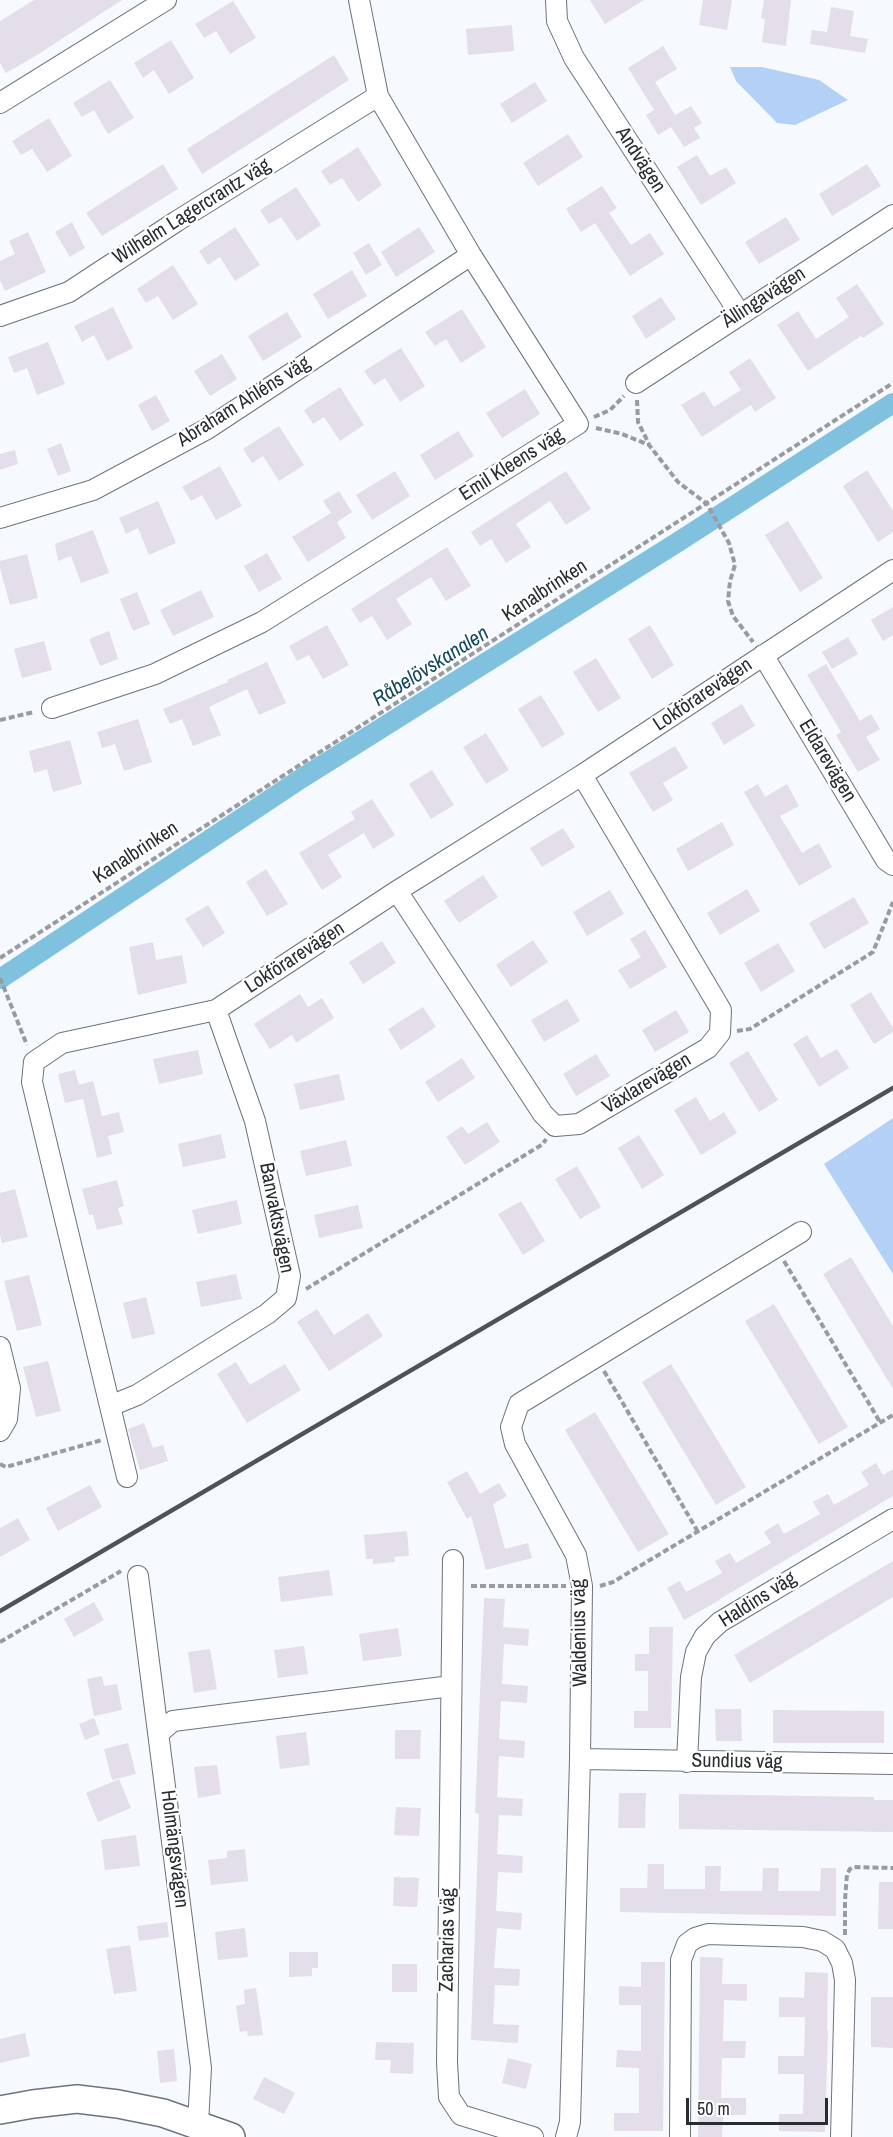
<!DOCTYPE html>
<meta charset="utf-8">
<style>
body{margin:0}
#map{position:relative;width:893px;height:2137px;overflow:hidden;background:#f6f9fd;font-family:"Archivo Narrow",sans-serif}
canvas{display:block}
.scale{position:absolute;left:686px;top:2098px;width:142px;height:27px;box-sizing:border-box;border:3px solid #292c30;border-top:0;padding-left:8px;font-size:18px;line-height:21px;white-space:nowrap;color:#292c30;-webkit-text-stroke:4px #fff;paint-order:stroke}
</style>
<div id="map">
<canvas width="893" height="2137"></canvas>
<div class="scale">50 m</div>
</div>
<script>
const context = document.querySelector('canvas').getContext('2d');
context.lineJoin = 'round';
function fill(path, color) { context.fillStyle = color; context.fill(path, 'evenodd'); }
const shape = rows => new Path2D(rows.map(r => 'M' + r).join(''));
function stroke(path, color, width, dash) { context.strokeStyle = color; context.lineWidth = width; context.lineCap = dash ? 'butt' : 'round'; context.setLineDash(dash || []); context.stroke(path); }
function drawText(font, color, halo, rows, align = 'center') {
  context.font = font + ' "Archivo Narrow",sans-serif'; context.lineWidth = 4.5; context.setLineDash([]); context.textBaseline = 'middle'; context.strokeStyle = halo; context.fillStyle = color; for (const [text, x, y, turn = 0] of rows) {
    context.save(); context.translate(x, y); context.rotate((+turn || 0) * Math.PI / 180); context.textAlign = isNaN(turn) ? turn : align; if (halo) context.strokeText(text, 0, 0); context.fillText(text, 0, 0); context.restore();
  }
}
fill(shape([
 [730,67,762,67,819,80,848,100,795,125,777,123,736,81],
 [893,1118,893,1274,824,1164]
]), '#b3d1f7');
stroke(shape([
 [0,979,302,778,678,542,893,403]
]), '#80c1df', 20);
fill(shape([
 [34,0,122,0,37,55,6,73,0,63,0,21],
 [590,0,644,0,605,24],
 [703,0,732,0,727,30,699,25],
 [764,0,791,0,786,46,762,42,765,19,761,18],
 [233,1,256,38,230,54,216,31,204,38,195,24],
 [831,7,854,11,850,36,868,39,865,53,810,44,812,30,827,32],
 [512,25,514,51,468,55,466,29],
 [171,40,194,78,169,94,154,70,143,78,134,63],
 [663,46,677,69,655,82,675,115,691,106,702,123,694,128,700,138,684,147,671,127,658,135,646,115,654,110,628,68],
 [334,55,349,80,202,174,187,149],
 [110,80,134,118,108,134,94,110,82,117,73,103],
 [535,82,547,101,512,123,500,104],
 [49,118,72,156,47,172,32,149,21,155,12,141],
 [568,134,583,157,538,186,523,163],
 [358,147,382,185,358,202,342,178,330,185,321,171],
 [697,155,710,176,726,167,736,183,701,205,677,167],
 [163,164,178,189,102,236,86,213],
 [867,164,881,186,832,216,819,194],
 [602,186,617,208,609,213,631,245,650,233,664,254,630,276,595,223,581,232,566,209],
 [296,187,321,225,297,241,281,217,269,224,260,210],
 [786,217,800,240,759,264,745,242],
 [72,222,85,248,70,257,55,232],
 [235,227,260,265,235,281,220,257,208,265,199,251],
 [419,227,435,252,396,277,381,252],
 [28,232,46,272,5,291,0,280,0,261,15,254,9,241],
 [369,243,382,265,366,275,353,253],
 [173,265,198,304,173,320,158,296,146,303,137,289],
 [352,270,367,296,328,319,313,294],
 [857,284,884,324,863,338,861,336,808,371,777,325,798,311,816,339,849,317,836,298],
 [661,297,676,319,646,339,632,316],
 [113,307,133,348,107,361,94,335,82,342,74,326],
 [462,309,486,347,461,363,446,339,435,346,425,332],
 [287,312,302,337,263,361,248,336],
 [48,342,65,384,37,395,27,368,14,373,8,357],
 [401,348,425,386,400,402,385,378,374,385,364,371],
 [222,354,237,379,210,396,194,371],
 [750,358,776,398,755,412,751,405,702,437,681,405,704,391,714,407,741,390,729,372],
 [340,387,364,425,340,441,324,417,313,424,304,410],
 [525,389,540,414,502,438,486,413],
 [156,395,170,421,152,431,138,405],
 [279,426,304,465,279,481,263,456,252,463,243,449],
 [458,431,474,456,435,480,420,455],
 [61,443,71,471,58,476,47,449],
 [15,450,18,464,0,470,0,454],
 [220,466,242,506,216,520,202,495,191,501,182,487],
 [867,470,893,511,893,532,878,542,843,486],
 [395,471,410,496,372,520,356,495],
 [566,471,591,509,566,525,550,501,516,524,531,547,506,563,491,539,480,546,471,532],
 [339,491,352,512,337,522,346,538,308,562,292,537,331,513,323,501],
 [158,501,176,543,149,555,138,528,126,534,119,518],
 [788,521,823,578,800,592,765,535],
 [93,530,109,573,81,583,71,556,58,561,55,544],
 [447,547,471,586,446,601,431,577,396,599,412,624,387,640,372,616,360,623,351,609],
 [267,553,282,579,259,592,244,566],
 [27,554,38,598,10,605,0,568,0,561],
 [201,590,214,617,173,636,160,610],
 [137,592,150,624,133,631,120,599],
 [893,607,893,635,883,641,871,620],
 [327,625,349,665,323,679,309,655,297,661,289,646],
 [650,625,674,665,652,679,628,639],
 [109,631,118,659,100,666,89,639],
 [848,637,858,654,832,669,822,652],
 [44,641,52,670,22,678,14,649],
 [596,658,621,698,598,712,573,672],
 [267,662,286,703,259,715,247,689,209,707,221,735,193,746,182,719,170,724,163,709,228,682,227,680],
 [826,664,860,721,871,714,880,729,866,737,880,760,858,772,836,735,841,732,807,675],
 [541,695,565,734,542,748,518,709],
 [742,704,755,726,724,745,711,723],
 [138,719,152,762,124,771,115,744,102,748,97,732],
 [486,733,509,770,486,784,463,747],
 [70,740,82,784,53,792,47,769,34,773,29,751],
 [675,746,688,768,663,783,673,800,653,812,629,773],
 [432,770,454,805,431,819,409,784],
 [758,784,765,797,787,784,799,806,780,816,802,853,819,843,832,867,799,886,744,792],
 [372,799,395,835,373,849,364,833,328,855,342,877,322,890,299,853,355,819,351,812],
 [722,822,734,845,688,871,676,849],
 [563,828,575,847,542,867,530,848],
 [266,869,288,904,267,916,246,882],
 [483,875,498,897,459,923,444,901],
 [747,889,760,911,720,935,707,913],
 [610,890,624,914,587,936,573,912],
 [854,897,869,923,824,949,809,923],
 [208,905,225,933,203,947,185,919],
 [645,930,667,967,630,989,618,970,641,957,630,939],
 [533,940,548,962,511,987,496,965],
 [382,941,396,963,363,984,349,962],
 [153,942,156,960,182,955,187,983,138,995,129,947],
 [778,943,795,971,761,992,744,963],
 [871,992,893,1028,893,1032,874,1044,850,1005],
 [300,994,308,1007,322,998,334,1018,296,1043,292,1035,270,1049,254,1024],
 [567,999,580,1021,544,1042,531,1020],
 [423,1007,436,1027,401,1050,388,1029],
 [676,1010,689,1032,655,1052,642,1030],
 [807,1035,821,1058,837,1049,849,1068,819,1087,793,1044],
 [198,1050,203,1074,159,1084,153,1059],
 [748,1051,778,1100,759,1112,729,1063],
 [596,1054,610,1076,576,1096,563,1074],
 [462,1058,475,1078,438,1102,425,1082],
 [75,1070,79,1085,93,1081,102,1116,119,1112,124,1132,108,1136,112,1154,97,1158,83,1099,65,1103,58,1074],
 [339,1074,345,1100,300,1110,294,1084],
 [696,1097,710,1121,724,1112,737,1133,701,1155,674,1110],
 [487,1122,500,1142,465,1165,446,1137,462,1126,468,1134],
 [221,1134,226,1158,183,1167,178,1144],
 [639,1135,664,1175,642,1189,618,1148],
 [346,1140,352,1166,306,1176,300,1151],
 [577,1166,601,1207,580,1219,555,1179],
 [117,1180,124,1206,118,1208,123,1224,97,1230,93,1215,89,1215,82,1189],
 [15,1189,28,1237,2,1243,0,1235,0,1193],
 [237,1200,242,1224,198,1234,192,1210],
 [521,1201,545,1241,523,1255,498,1214],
 [358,1205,363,1228,319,1238,314,1215],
 [851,1257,893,1326,893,1389,823,1274],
 [236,1274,242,1299,201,1307,196,1282],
 [29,1275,42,1325,17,1331,4,1281],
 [146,1297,155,1334,132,1339,123,1303],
 [774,1304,848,1427,819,1444,745,1321],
 [317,1309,334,1335,368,1313,383,1336,329,1371,297,1322],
 [48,1361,61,1411,36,1417,23,1367],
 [236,1362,250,1385,285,1364,301,1390,247,1423,217,1374],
 [671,1364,746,1487,716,1505,642,1382],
 [595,1412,669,1534,638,1552,565,1430],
 [144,1423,153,1448,163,1445,168,1461,140,1470,128,1429],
 [876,1463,883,1475,893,1469,893,1496,720,1599,720,1600,684,1620,667,1588,680,1581,686,1592,722,1573,715,1561,730,1553,736,1563,771,1543,764,1532,778,1523,784,1534,820,1514,813,1502,828,1494,834,1505,869,1485,861,1472],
 [467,1471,480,1494,499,1483,507,1496,493,1504,505,1549,528,1543,532,1558,486,1570,471,1516,467,1519,447,1482],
 [90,1485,102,1507,58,1531,46,1508],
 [18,1518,30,1540,0,1557,0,1528],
 [407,1531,409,1556,394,1557,395,1562,373,1564,373,1559,366,1559,364,1535],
 [893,1561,893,1597,750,1683,734,1655],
 [329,1570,333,1595,281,1602,278,1577],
 [484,1598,505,1599,503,1627,529,1629,528,1646,504,1644,502,1684,528,1686,527,1703,501,1701,499,1739,525,1741,524,1758,499,1756,497,1797,523,1799,522,1816,499,1815,497,1854,523,1856,522,1873,498,1872,496,1911,522,1913,521,1930,497,1928,494,1968,520,1969,519,1986,495,1985,493,2024,519,2025,518,2043,471,2040,479,1814,475,1813],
 [94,1602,104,1620,74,1637,64,1619],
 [649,1627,673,1627,671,1728,634,1728,634,1711,648,1711,648,1671,635,1671,635,1654,649,1654],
 [398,1628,402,1656,363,1661,359,1634],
 [304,1646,308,1674,278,1678,274,1650],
 [210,1649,217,1689,194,1693,188,1652],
 [102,1676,104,1686,117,1684,122,1710,94,1716,87,1679],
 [715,1709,741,1709,742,1741,716,1741],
 [773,1710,884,1711,884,1743,773,1743],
 [94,1718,100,1734,85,1740,79,1724],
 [395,1730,421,1730,420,1759,395,1759],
 [306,1732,310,1765,280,1769,276,1736],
 [128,1743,136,1774,112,1780,104,1749],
 [217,1765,221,1794,198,1798,194,1767],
 [119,1779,131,1808,98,1822,86,1793],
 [619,1793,646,1793,645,1828,618,1828],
 [679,1794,874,1797,874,1800,893,1800,893,1832,679,1829],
 [396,1807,421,1808,419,1836,394,1835],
 [136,1835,140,1866,105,1870,101,1840],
 [245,1849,248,1881,211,1885,208,1860,227,1858,227,1851],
 [648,1864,664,1864,664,1889,705,1889,705,1866,721,1866,720,1891,762,1891,763,1868,779,1868,778,1891,820,1891,821,1868,836,1868,836,1916,620,1912,620,1888,647,1888],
 [394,1877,419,1878,417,1907,393,1906],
 [879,1882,893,1882,893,1929,878,1929],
 [167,1922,169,1937,139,1941,137,1926],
 [245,1928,248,1957,218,1960,215,1932],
 [130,1945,137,1991,114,1994,106,1949],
 [289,1952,318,1952,318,1968,312,1968,312,1976,289,1977],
 [700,1957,723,1958,722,1984,747,1984,747,2001,724,2000,723,2041,746,2041,745,2058,722,2058,721,2098,746,2098,746,2115,723,2115,722,2137,698,2137],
 [641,1962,665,1962,663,2131,614,2131,614,2113,639,2113,639,2068,616,2067,617,2050,641,2051,641,2005,619,2005,619,1986,641,1987],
 [392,1964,417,1964,417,1992,392,1992],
 [805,1972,828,1973,827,2030,828,2030,825,2132,779,2131,779,2114,803,2114,804,2074,778,2074,778,2056,804,2056,805,2017,779,2017,779,1997,804,1998],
 [256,1988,263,2035,248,2036,247,2031,240,2032,236,2006,245,2004,244,1990],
 [871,1997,893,1997,893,2048,871,2047],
 [25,2033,30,2056,0,2063,0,2039],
 [376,2042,414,2043,413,2074,390,2073,391,2060,375,2060],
 [174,2049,177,2081,160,2083,157,2051],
 [508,2058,532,2064,526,2089,502,2083],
 [264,2077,295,2093,284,2114,253,2099]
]), '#e3dee9');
const minor = shape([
 [556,0,557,21,574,58,740,314],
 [0,103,166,0],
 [0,316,69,292,177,221,378,96],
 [636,383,893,215],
 [0,518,93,490,207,429,471,255],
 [763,655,886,860,893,865],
 [52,708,155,674,262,622,578,424,471,255,378,96,359,0],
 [397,891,543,1114,555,1126,579,1124,708,1048,720,1033,721,1010,582,775],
 [0,1347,10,1388,7,1419,0,1431],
 [110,1406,137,1395,267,1314,286,1298,290,1276,255,1121,216,1010],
 [127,1477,32,1082,34,1062,62,1043,216,1010,397,891,582,775,893,570],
 [453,1560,447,2062,449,2097,461,2115,533,2137],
 [138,1576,201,2068,198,2124],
 [159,1733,173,1721,451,1686],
 [580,1759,893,1764],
 [687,1762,691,1677,696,1652,705,1636,720,1622,893,1519],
 [566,2137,570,2122,580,1759,582,1586,576,1555,515,1444,511,1427,519,1404,801,1232],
 [680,2137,681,1960,687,1944,695,1938,708,1934,803,1937,822,1941,835,1949,842,1963,845,1980,841,2137]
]);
const secondary = shape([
 [0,2110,33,2104,77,2099,118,2104,163,2113,231,2137]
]);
stroke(minor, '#6c737d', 22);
stroke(secondary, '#6c737d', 30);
stroke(shape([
 [637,400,638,422,649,444],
 [594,417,610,410,624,396],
 [596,428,622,434,649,445,678,482,707,504,729,543,735,565,730,581,728,601,733,616,753,642],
 [0,720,34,712],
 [0,958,893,383],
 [0,978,27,1045],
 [737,1031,750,1029,873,952,893,902],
 [784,1261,880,1422],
 [306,1289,543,1144,546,1139],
 [604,1371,698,1532],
 [0,1464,6,1467,102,1440],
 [471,1586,566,1586],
 [600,1586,613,1582,893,1415],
 [0,1642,121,1571],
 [845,1935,845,1900,847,1874,850,1869,853,1867,893,1868]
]), '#989b9f', 4, [6, 3]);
stroke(minor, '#fff', 20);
stroke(secondary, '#fff', 27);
stroke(shape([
 [0,1611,893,1088]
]), '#4f5256', 4.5);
drawText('20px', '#292c30', '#fff', [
 ["Andvägen",640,160,57],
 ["Wilhelm Lagercrantz väg",192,212,-32],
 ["Ällingavägen",764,298,-33],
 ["Abraham Ahléns väg",244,402,-32],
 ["Emil Kleens väg",512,465,-32],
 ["Kanalbrinken",545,591,-33],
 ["Lokförarevägen",703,695,-34],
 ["Eldarevägen",827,761,59],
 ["Kanalbrinken",136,853,-33],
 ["Lokförarevägen",295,958,-33],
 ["Växlarevägen",647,1084,-31],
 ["Banvaktsvägen",276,1218,79],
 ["Haldins väg",758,1600,-32],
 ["Waldenius väg",580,1633,-91],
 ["Sundius väg",737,1762,1],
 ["Holmängsvägen",174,1849,83],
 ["Zacharias väg",448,1940,-89]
]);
drawText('italic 21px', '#13495e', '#fff', [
 ["Råbelövskanalen",431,667,-32]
]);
</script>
